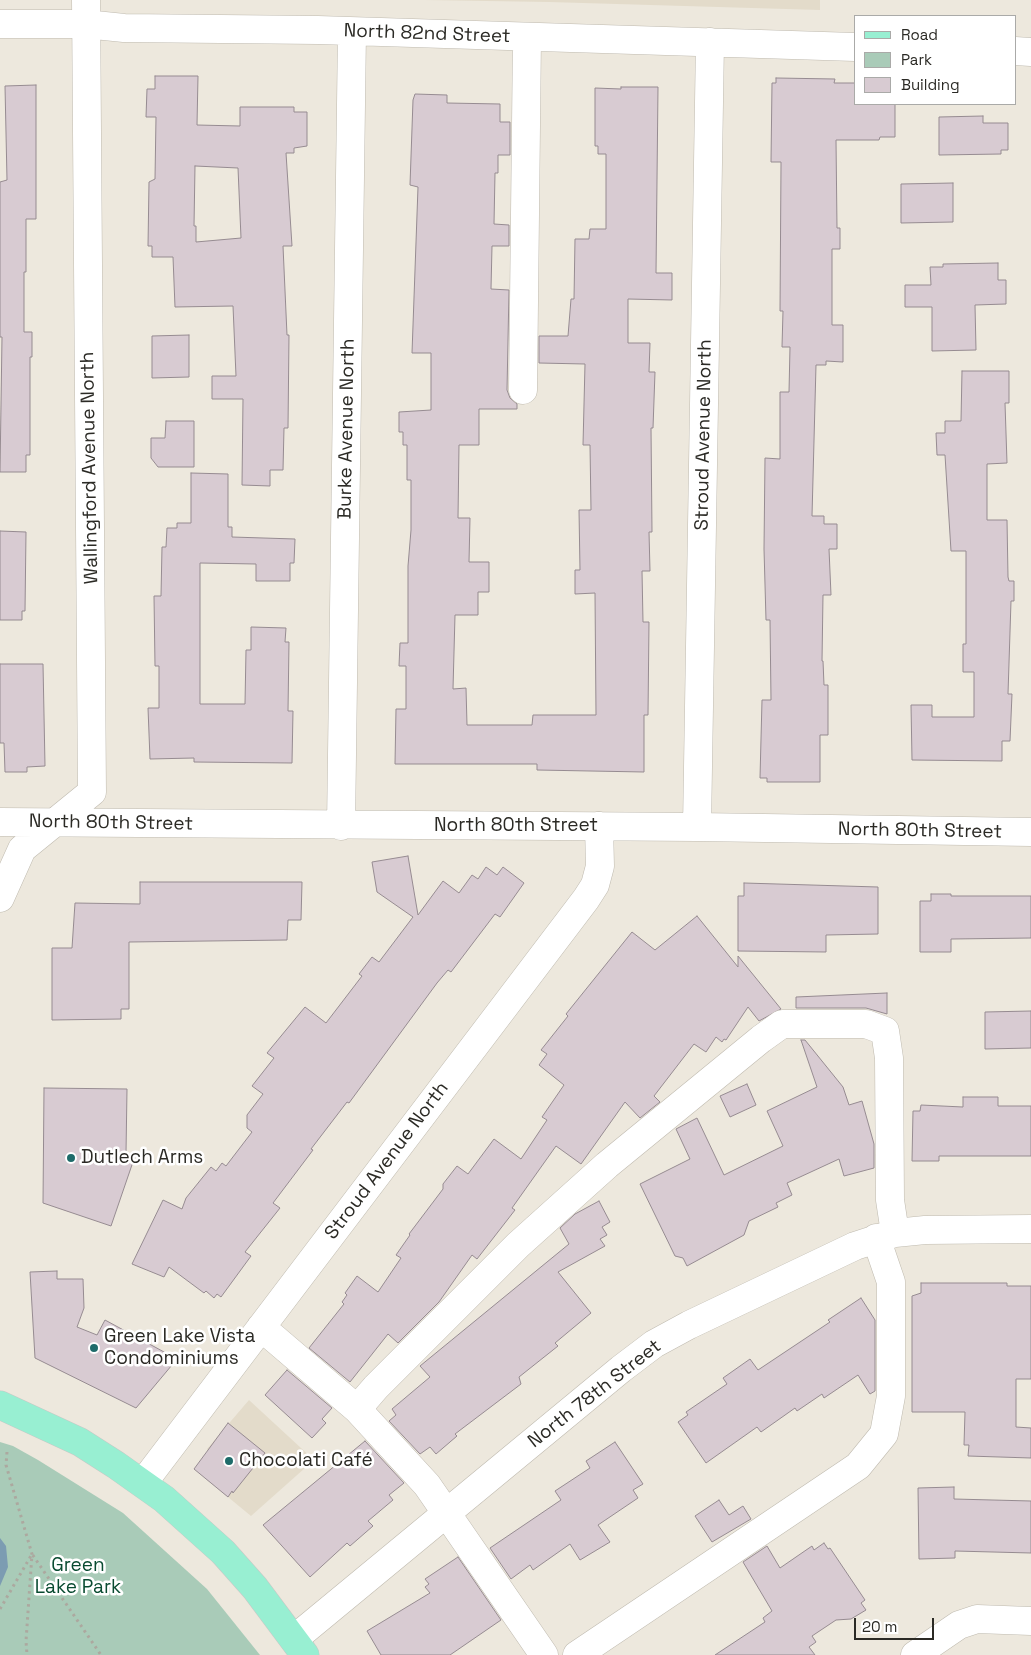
<!DOCTYPE html>
<meta charset="utf-8">
<style>
body{margin:0}
#map{position:relative;width:1031px;height:1655px;overflow:hidden;background:#ede8dd;font-family:"Space Grotesk",sans-serif}
canvas{display:block}
.legend{position:absolute;left:854px;top:15px;width:162px;height:90px;box-sizing:border-box;background:#fff;border:1px solid #aaaaa8;margin:0;padding:6px 9px;list-style:none;font-size:15px;color:#2b2a25}
.legend li{display:flex;align-items:center;gap:10px;height:25px}
.legend b{width:25px;border:1px solid #aaaaa8}
.scale{position:absolute;left:854px;top:1618px;width:80px;height:22px;box-sizing:border-box;border:2px solid #2b2a25;border-top:0;padding-left:6px;font-size:15px;line-height:18px;white-space:nowrap;color:#2b2a25;-webkit-text-stroke:4px #fff;paint-order:stroke}
</style>
<div id="map">
<canvas width="1031" height="1655"></canvas>
<ul class="legend">
<li><b style="height:6px;background:#98efd2"></b>Road</li>
<li><b style="height:14px;background:#a9cbb8"></b>Park</li>
<li><b style="height:14px;background:#d8cbd2"></b>Building</li>
</ul>
<div class="scale">20 m</div>
</div>
<script>
const context = document.querySelector('canvas').getContext('2d');
context.lineJoin = 'round';
function fill(path, color) { context.fillStyle = color; context.fill(path, 'evenodd'); }
const shape = rows => new Path2D(rows.map(r => 'M' + r).join(''));
function stroke(path, color, width, dash) { context.strokeStyle = color; context.lineWidth = width; context.lineCap = dash ? 'butt' : 'round'; context.setLineDash(dash || []); context.stroke(path); }
function drawText(font, color, halo, rows, align = 'center') {
  context.font = font + ' "Space Grotesk",sans-serif'; context.lineWidth = 5; context.setLineDash([]); context.textBaseline = 'middle'; context.strokeStyle = halo; context.fillStyle = color; for (const [text, x, y, turn = 0] of rows) {
    context.save(); context.translate(x, y); context.rotate((+turn || 0) * Math.PI / 180); context.textAlign = isNaN(turn) ? turn : align; if (halo) context.strokeText(text, 0, 0); context.fillText(text, 0, 0); context.restore();
  }
}
fill(shape([
 [425,0,820,0,820,10,549,2],
 [249,1400,314,1460,251,1516,194,1469,208,1451,207,1449]
]), '#e3dbca');
fill(shape([
 [0,1442,13,1446,38,1460,123,1513,207,1589,260,1655,0,1655]
]), '#a9cbb8');
fill(shape([
 [0,1538,6,1546,8,1567,0,1586]
]), '#7c9cb2');
const building = shape([
 [155,76,198,76,197,125,240,126,240,107,294,107,294,112,307,112,307,146,294,148,294,153,286,153,292,246,283,246,287,335,289,335,288,428,284,428,283,470,270,470,270,486,242,485,243,399,212,399,212,376,236,376,233,306,175,307,173,257,152,257,152,246,148,246,149,182,155,179,156,117,146,117,147,89,155,89,155,76],
 [195,166,238,168,241,238,196,242,196,226,194,226,195,166],
 [776,78,835,79,834,83,855,83,855,104,895,104,895,137,880,137,879,140,836,140,837,228,840,228,840,249,832,249,832,325,843,325,843,362,826,361,826,365,816,365,812,516,824,516,824,524,837,524,837,549,829,549,831,595,823,595,822,661,823,661,824,685,828,685,828,735,820,735,820,782,767,782,767,778,760,778,762,700,771,700,770,620,766,620,764,549,765,458,780,459,780,392,789,392,790,347,782,347,783,311,780,311,781,165,781,162,771,162,772,83,776,83,776,78],
 [36,85,36,219,26,219,26,272,24,272,24,332,32,332,32,357,30,357,30,455,26,455,26,472,0,472,2,337,0,337,0,182,7,180,5,86,36,85],
 [621,87,658,87,656,273,672,273,672,300,628,299,628,343,650,343,649,372,655,372,653,428,651,428,652,532,649,532,650,571,642,571,643,622,649,622,648,715,644,715,644,772,537,770,537,764,395,764,396,709,406,709,406,666,399,666,400,643,408,643,408,566,411,530,411,480,407,480,407,445,403,445,403,432,399,432,399,412,431,410,431,353,412,353,418,187,410,185,413,100,415,94,447,95,447,103,500,104,500,122,510,122,510,155,498,155,498,173,495,173,494,224,509,225,509,246,492,246,491,289,509,290,507,390,510,398,517,404,517,409,479,409,479,445,459,445,458,518,470,518,469,562,489,562,489,592,478,592,478,615,455,615,453,689,466,688,467,725,532,725,533,715,596,715,595,593,575,594,575,570,580,570,579,510,591,510,590,445,583,445,585,364,539,363,539,336,568,336,571,299,574,299,575,239,589,239,590,229,606,229,606,154,598,154,598,146,595,146,595,88,621,89,621,87],
 [983,116,983,123,1008,123,1008,150,1001,150,1001,154,939,155,939,117,983,116],
 [953,183,953,222,901,223,901,184,953,183],
 [998,263,998,280,1006,280,1006,304,975,305,976,350,932,351,932,307,905,307,905,285,931,285,930,267,943,267,943,264,998,263],
 [189,335,189,377,152,378,152,336,189,335],
 [962,371,1009,371,1009,403,1005,403,1007,463,987,464,987,520,1007,520,1008,577,1009,581,1014,581,1014,601,1011,601,1008,694,1012,694,1010,741,1002,741,1002,761,912,760,911,705,932,705,932,717,974,717,974,672,963,672,963,644,966,644,966,551,951,551,945,455,937,455,936,433,945,433,945,421,961,421,962,371],
 [166,421,194,421,194,467,158,467,151,458,151,438,165,438,166,421],
 [191,473,228,474,228,527,232,527,232,537,295,539,294,563,290,563,290,581,256,581,256,564,200,563,200,704,245,704,246,650,251,650,251,627,286,628,285,642,289,642,288,711,293,711,292,763,194,762,194,758,150,759,148,708,159,708,159,666,155,666,154,596,161,596,162,547,166,547,167,528,177,528,177,523,191,523,191,473],
 [0,531,26,532,25,611,22,611,22,620,0,620,0,531],
 [0,664,43,664,45,766,27,767,27,772,5,772,4,743,0,743,0,664],
 [408,856,418,915,443,881,459,893,472,875,478,879,486,867,497,875,503,867,524,883,500,917,495,914,451,972,448,970,437,983,349,1103,347,1102,311,1149,313,1150,273,1203,280,1208,245,1252,251,1256,221,1297,217,1294,214,1298,206,1291,204,1293,169,1267,164,1277,132,1264,163,1200,182,1209,186,1198,211,1167,216,1171,222,1163,226,1166,252,1132,247,1128,247,1115,263,1094,252,1086,274,1058,267,1053,305,1007,326,1023,362,976,359,974,372,957,379,962,413,917,377,892,372,862,408,856],
 [140,882,302,882,301,920,288,920,287,940,129,942,129,1009,121,1009,121,1019,52,1020,52,948,72,948,75,903,140,904,140,882],
 [744,883,878,887,878,934,826,935,826,952,738,951,738,896,744,896,744,883],
 [931,894,951,894,951,896,1031,896,1031,938,951,939,951,952,920,952,920,901,931,901,931,894],
 [697,916,738,967,738,956,781,1009,759,1021,748,1007,726,1040,724,1039,722,1042,716,1037,706,1052,694,1044,654,1096,660,1102,640,1118,625,1102,581,1164,556,1146,512,1208,515,1210,477,1259,472,1255,439,1302,398,1343,388,1334,350,1382,309,1348,344,1304,342,1302,347,1295,345,1293,357,1276,378,1292,401,1258,396,1255,410,1235,409,1234,443,1189,443,1184,457,1166,468,1174,494,1139,521,1159,547,1120,542,1117,564,1085,539,1065,547,1054,541,1050,568,1016,566,1014,632,932,655,950,697,916],
 [887,993,887,1014,866,1008,796,1008,796,997,887,993],
 [1031,1011,1031,1048,985,1049,985,1012,1031,1011],
 [801,1040,805,1040,843,1087,849,1105,862,1101,874,1144,874,1168,844,1176,839,1159,787,1183,792,1195,776,1203,778,1207,749,1221,744,1235,687,1266,683,1258,675,1256,640,1184,690,1159,676,1129,697,1118,724,1175,783,1146,767,1111,817,1087,801,1040],
 [747,1084,756,1105,730,1117,720,1096,747,1084],
 [44,1088,127,1089,126,1153,135,1156,111,1226,43,1203,44,1088],
 [963,1097,998,1097,998,1106,1031,1106,1031,1156,939,1156,939,1161,912,1161,913,1111,920,1111,921,1105,963,1107,963,1097],
 [599,1201,610,1222,602,1227,607,1235,600,1239,605,1246,558,1272,591,1313,555,1343,558,1346,519,1377,521,1384,455,1434,457,1436,436,1454,430,1447,420,1454,389,1421,396,1415,392,1409,430,1377,420,1366,569,1244,560,1228,575,1214,599,1201],
 [57,1271,57,1279,83,1279,84,1308,77,1327,97,1335,105,1320,177,1359,136,1408,35,1358,30,1272,57,1271],
 [921,1283,1007,1283,1007,1286,1031,1286,1031,1379,1016,1379,1016,1427,1031,1428,1031,1458,968,1456,969,1445,964,1445,965,1412,912,1412,912,1296,921,1293,921,1283],
 [861,1298,875,1320,875,1391,870,1394,858,1375,824,1398,822,1394,797,1411,795,1408,761,1432,757,1427,706,1463,678,1422,688,1415,686,1412,727,1384,723,1378,750,1359,758,1370,830,1322,828,1320,861,1298],
 [287,1370,332,1408,322,1419,326,1423,312,1438,265,1395,287,1370],
 [228,1423,265,1453,233,1493,232,1491,228,1497,194,1469,228,1423],
 [365,1441,404,1483,389,1495,393,1500,368,1521,373,1526,350,1546,347,1543,310,1577,263,1525,365,1441],
 [615,1442,643,1484,633,1490,638,1498,598,1525,610,1542,580,1560,570,1544,533,1570,530,1565,511,1579,490,1548,561,1500,555,1491,590,1468,586,1461,615,1442],
 [954,1487,954,1499,1031,1501,1031,1553,955,1551,955,1558,919,1559,918,1488,954,1487],
 [719,1500,729,1515,743,1506,751,1519,712,1542,695,1516,719,1500],
 [824,1543,828,1549,830,1548,865,1600,861,1603,866,1610,851,1619,836,1620,812,1636,816,1642,809,1647,815,1655,715,1655,765,1622,763,1618,772,1611,743,1562,767,1546,780,1568,812,1546,814,1550,824,1543],
 [458,1557,501,1620,450,1655,381,1655,367,1631,430,1593,425,1587,429,1584,425,1579,458,1557]
]);
fill(building, '#d8cbd2');
stroke(building, '#968b91', 1);
const minor = shape([
 [0,24,85,24,124,28,318,30,855,47],
 [1015,51,1031,52],
 [523,390,527,37],
 [0,822,697,827,1031,832],
 [341,826,352,32],
 [697,827,710,42],
 [0,898,22,849,92,792,86,0],
 [261,1327,357,1409,427,1485,544,1655],
 [357,1409,376,1387,518,1245,607,1165,761,1039,782,1024,866,1024,885,1031,889,1058,890,1200,895,1233],
 [143,1483,586,899,595,885,600,866,599,826],
 [294,1639,621,1369,654,1344,689,1325,855,1246,895,1233,925,1230,1031,1229],
 [577,1655,858,1466,884,1434,891,1396,891,1282,876,1238],
 [915,1655,959,1625,977,1619,1031,1621]
]);
const major = shape([
 [0,1405,80,1442,116,1465,164,1499,223,1552,255,1588,305,1655]
]);
stroke(minor, '#bfbaaf', 29);
stroke(major, '#c8c8c6', 29);
stroke(shape([
 [7,1452,6,1465,32,1554,26,1641,27,1655],
 [0,1609,32,1554,101,1655]
]), '#aca89f', 3, [2.5, 4]);
stroke(minor, '#fff', 28);
stroke(major, '#98efd2', 28);
for (const [x, y, r, color] of [
 [71,1158,5,"#1e6b6a"],
 [94,1348,5,"#1e6b6a"],
 [229,1461,5,"#1e6b6a"]
]) { const dot = new Path2D(); dot.arc(x, y, r, 0, 2 * Math.PI); context.fillStyle = color; context.fill(dot); stroke(dot, '#fff', 2); }
drawText('19px', '#2b2a25', '#fff', [
 ["North 82nd Street",427,34,2],
 ["Burke Avenue North",347,429,-89],
 ["Stroud Avenue North",704,435,-89],
 ["Wallingford Avenue North",90,468,-91],
 ["North 80th Street",111,823,1],
 ["North 80th Street",516,826],
 ["North 80th Street",920,831,1],
 ["Stroud Avenue North",387,1161,-53],
 ["North 78th Street",595,1394,-38]
]);
drawText('19px', '#2b2a25', '#fff', [
 ["Dutlech Arms",81,1158],
 ["Green Lake Vista",104,1337],
 ["Condominiums",104,1359],
 ["Chocolati Café",239,1461]
], 'left');
drawText('19px', '#094b31', '#fff', [
 ["Green",78,1566],
 ["Lake Park",78,1588]
]);
</script>
